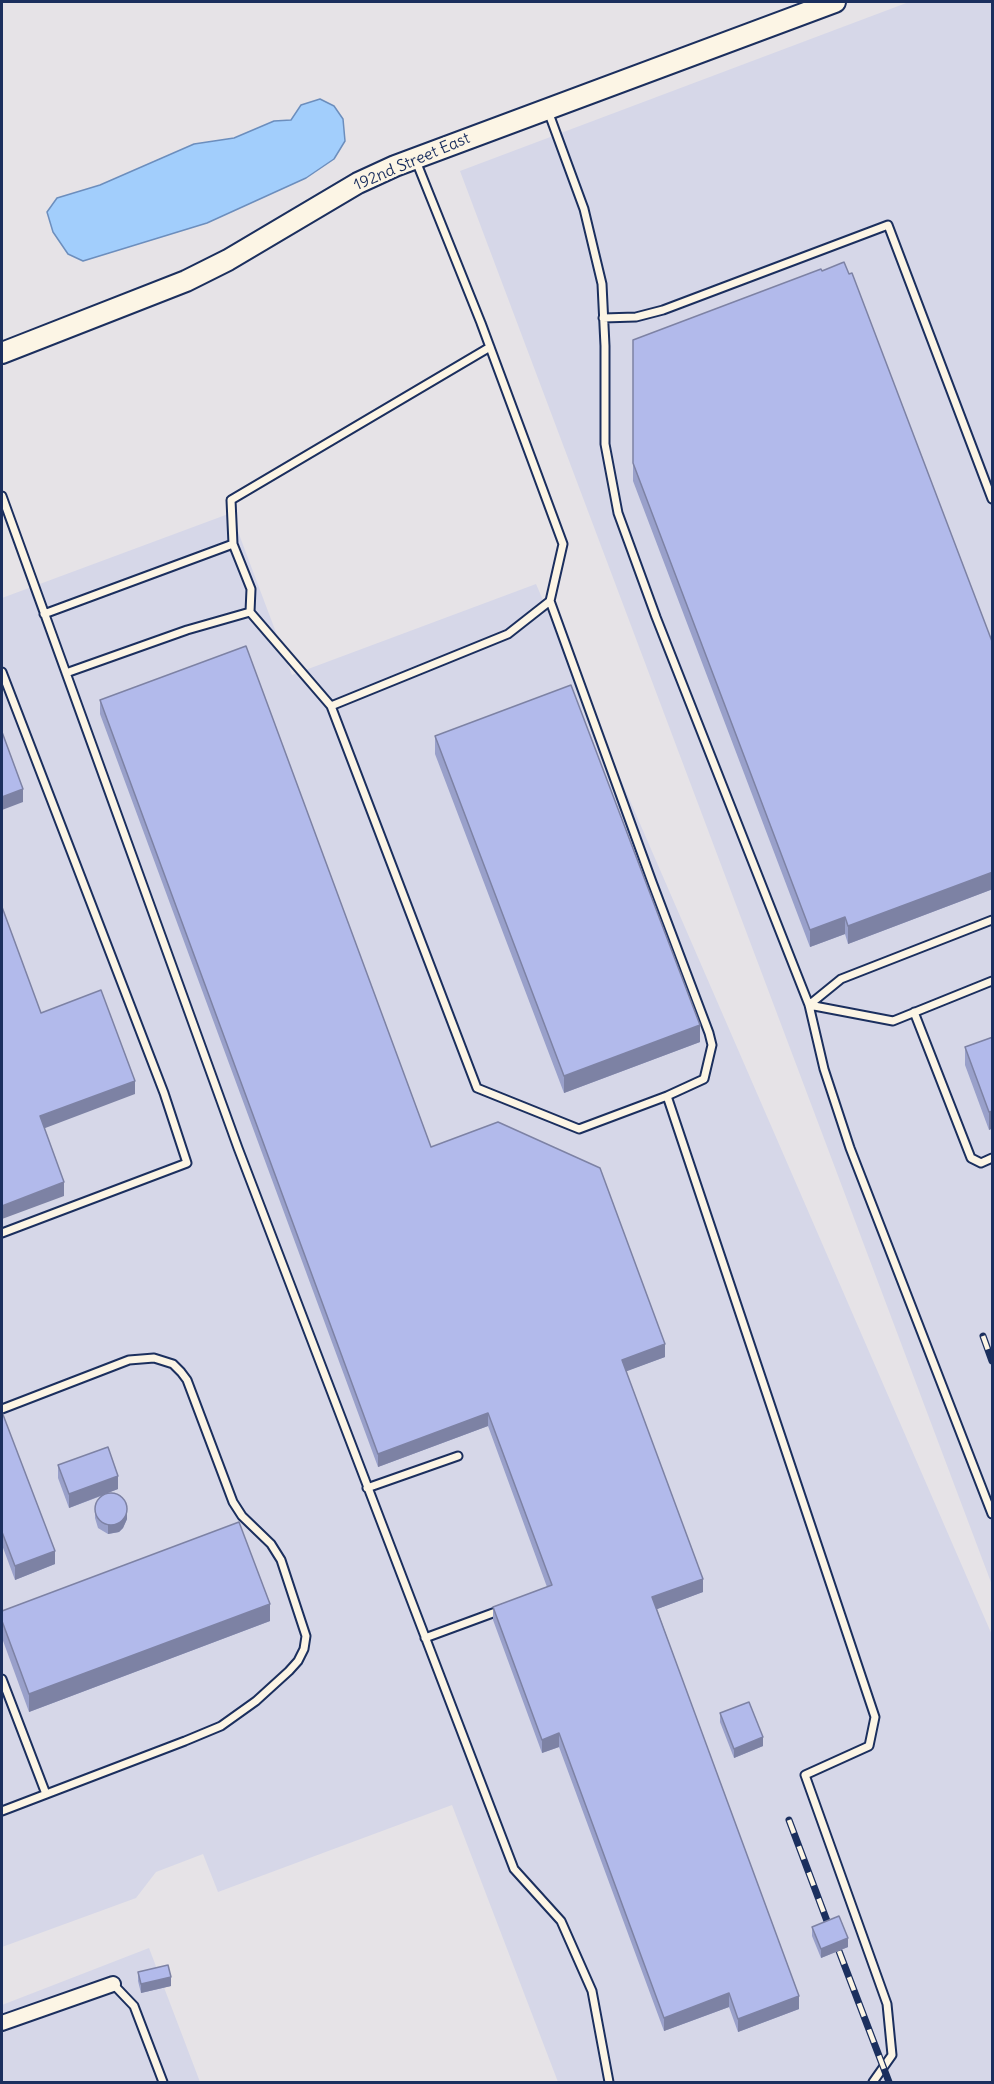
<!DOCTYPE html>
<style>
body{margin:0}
#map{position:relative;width:994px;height:2084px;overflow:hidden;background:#e6e3e7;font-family:Delius,sans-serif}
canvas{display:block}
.frame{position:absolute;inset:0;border:3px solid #1b2f5e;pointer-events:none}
</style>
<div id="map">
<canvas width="994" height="2084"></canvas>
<div class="frame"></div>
</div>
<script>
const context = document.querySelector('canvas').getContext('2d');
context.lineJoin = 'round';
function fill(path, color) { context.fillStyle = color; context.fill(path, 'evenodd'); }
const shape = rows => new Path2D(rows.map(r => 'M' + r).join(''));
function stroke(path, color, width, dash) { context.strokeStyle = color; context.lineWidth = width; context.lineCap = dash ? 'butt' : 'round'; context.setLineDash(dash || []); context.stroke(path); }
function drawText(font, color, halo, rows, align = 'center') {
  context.font = font + ' Delius,sans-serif'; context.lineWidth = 5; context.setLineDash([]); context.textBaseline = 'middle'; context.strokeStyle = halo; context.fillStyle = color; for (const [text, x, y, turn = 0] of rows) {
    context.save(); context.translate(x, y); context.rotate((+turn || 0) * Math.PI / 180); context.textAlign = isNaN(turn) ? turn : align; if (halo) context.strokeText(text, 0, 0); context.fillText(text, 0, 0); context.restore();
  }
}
fill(shape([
 [909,2,992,2,992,1585,460,171],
 [231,513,292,675,536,584,992,1635,992,2082,558,2082,452,1805,218,1892,203,1854,156,1872,136,1898,2,1947,2,598],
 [149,1948,200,2082,2,2082,2,2005]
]), '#d6d7e8');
const water = shape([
 [320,99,334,106,343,119,345,141,334,159,306,178,207,223,83,261,68,254,53,232,47,212,57,198,100,185,194,144,234,138,274,121,291,120,301,105,320,99]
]);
fill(water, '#a2cefc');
stroke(water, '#6c8ebd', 1.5);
const lane = shape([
 [548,111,584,209,602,284,605,346,605,444,618,513,656,617,809,1005,824,1069,850,1148,992,1514],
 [416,161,481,323,536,471,563,544,550,601,652,882,709,1033,712,1045,704,1079,667,1096,579,1129,477,1088,331,706,250,612,251,589,233,544,231,500,490,347],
 [603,318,636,317,663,310,888,225,992,499],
 [2,496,238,1148,514,1869,561,1921,592,1991,609,2082],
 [44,614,233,544],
 [2,672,164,1093,187,1163,2,1233],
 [66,673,187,630,250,612],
 [331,706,508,634,550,601],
 [809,1005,841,979,992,920],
 [809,1005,893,1021,992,981],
 [914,1012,971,1158,981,1163,992,1158],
 [667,1096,875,1717,869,1746,805,1775,887,2004,892,2055,873,2082],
 [2,1409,129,1360,154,1358,173,1364,181,1372,187,1380,233,1502,242,1516,271,1544,281,1560,306,1636,304,1649,298,1661,289,1671,256,1701,221,1726,185,1741,2,1811],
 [367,1488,458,1456],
 [425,1638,501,1610],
 [2,1679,46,1794],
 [113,1984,134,2006,163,2082]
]);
const street = shape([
 [2,2023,113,1984]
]);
const secondary = shape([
 [2,353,186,281,228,260,358,183,395,166,835,2]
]);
stroke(lane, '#1b2f5e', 11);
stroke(street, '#1b2f5e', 18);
stroke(secondary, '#1b2f5e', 24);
stroke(lane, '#fcf5e5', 7);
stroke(street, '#fcf5e5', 14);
stroke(secondary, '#fcf5e5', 20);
const rail = shape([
 [983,1336,992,1361],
 [789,1820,830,1929],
 [839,1951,889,2082]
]);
stroke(rail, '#1b2f5e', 7);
stroke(rail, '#fcf5e5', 4.5, [14]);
fill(shape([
 [633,340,993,644,993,889,848,944,845,934,810,947,633,481],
 [100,700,431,1147,665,1357,626,1371,703,1592,657,1609,799,2009,738,2032,729,2007,664,2031,559,1747,542,1753,493,1620,493,1607,547,1587,488,1426,378,1467,100,714],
 [435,736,700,1042,564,1093,435,754],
 [993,1037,993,1128,989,1130,965,1065,965,1047],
 [2,1412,55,1564,15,1580,2,1545],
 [58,1465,118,1489,105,1494,127,1519,123,1528,119,1532,108,1534,98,1528,95,1518,95,1509,101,1496,69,1508,58,1478],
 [2,1611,270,1621,29,1712,2,1638],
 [720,1713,763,1746,734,1758,720,1722],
 [812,1927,848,1947,821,1958,812,1936],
 [138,1972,171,1986,141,1993,138,1981]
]), '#99a0ca');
fill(shape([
 [23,789,23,802,2,810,2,797],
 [993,872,993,889,848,944,848,926],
 [845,917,845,934,810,947,810,930],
 [700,1025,700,1042,564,1093,564,1076],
 [135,1081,135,1094,40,1130,40,1116],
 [993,1111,993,1128,989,1130,989,1112],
 [64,1182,64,1196,2,1219,2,1206],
 [665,1344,665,1357,622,1373,622,1360],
 [488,1413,488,1426,378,1467,378,1454],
 [118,1476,118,1489,69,1508,69,1494],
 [127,1510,127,1519,123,1528,119,1532,108,1534,108,1525],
 [55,1551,55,1564,15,1580,15,1566],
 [703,1579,703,1592,652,1611,652,1597],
 [270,1604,270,1621,29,1712,29,1694],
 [559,1733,559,1747,542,1753,542,1740],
 [763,1737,763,1746,734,1758,734,1749],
 [848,1938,848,1947,821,1958,821,1949],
 [171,1977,171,1986,141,1993,141,1984],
 [729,1993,729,2007,664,2031,664,2018],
 [799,1996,799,2009,738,2032,738,2019]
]), '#7d82a4');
const building = shape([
 [844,262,849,274,852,273,993,644,993,872,848,926,845,917,810,930,633,463,633,340,821,269,822,271,844,262],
 [246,646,431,1147,498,1122,600,1168,665,1344,622,1360,703,1579,652,1597,799,1996,738,2019,729,1993,664,2018,559,1733,542,1740,493,1607,552,1585,488,1413,378,1454,100,700,246,646],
 [571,685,700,1025,564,1076,435,736,571,685],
 [2,732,23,789,2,797,2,732],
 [2,907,41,1013,101,990,135,1081,40,1116,64,1182,2,1206,2,907],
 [993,1037,993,1111,989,1112,965,1047,993,1037],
 [2,1412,55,1551,15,1566,2,1532,2,1412],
 [108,1447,118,1476,69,1494,58,1465,108,1447],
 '95 1509a16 16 0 1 1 32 0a16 16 0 1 1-32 0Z',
 [239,1522,270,1604,29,1694,2,1621,2,1611,239,1522],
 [749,1702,763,1737,734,1749,720,1713,749,1702],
 [839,1916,848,1938,821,1949,812,1927,839,1916],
 [168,1965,171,1977,141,1984,138,1972,168,1965]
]);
fill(building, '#b2baeb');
stroke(building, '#7d82a4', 1.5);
drawText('16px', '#1b2f5e', '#fcf5e5', [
 ["192nd Street East",412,162,-23]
]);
</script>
